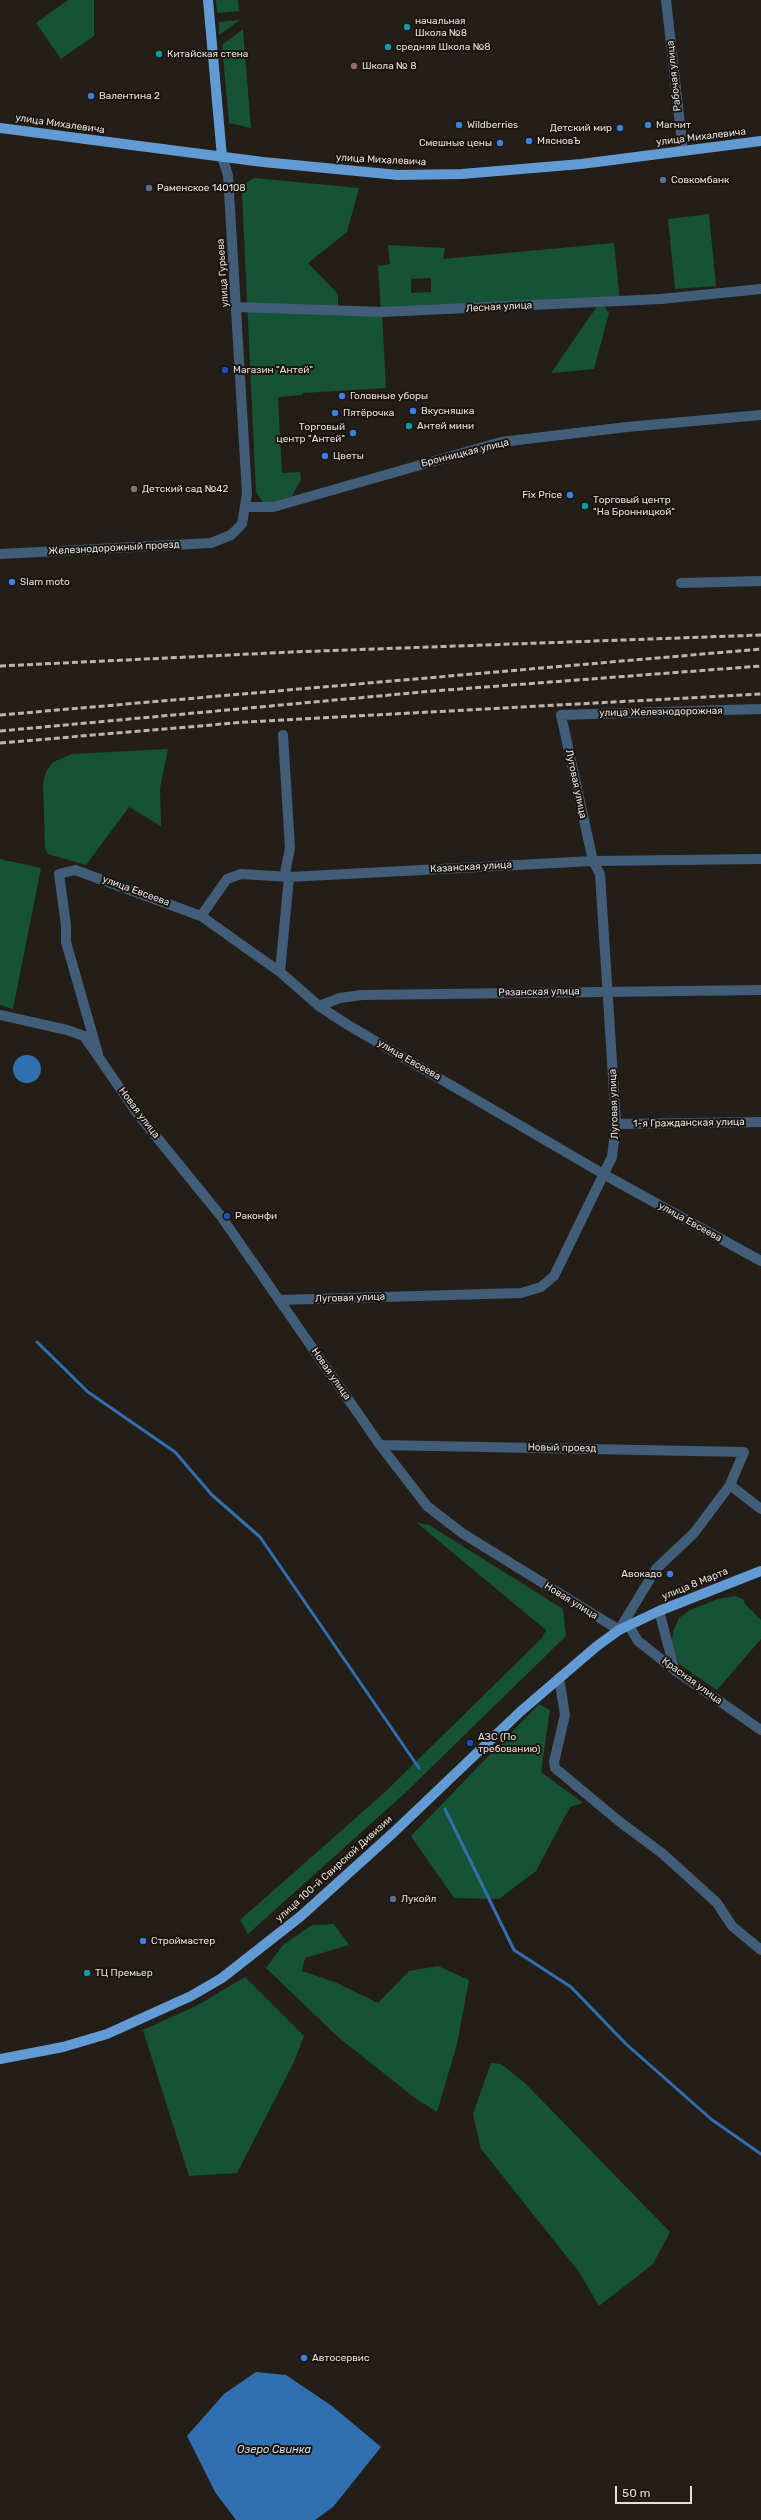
<!DOCTYPE html>
<meta charset="utf-8">
<style>
body{margin:0}
#map{position:relative;width:761px;height:2520px;overflow:hidden;background:#241e19;font-family:Rubik,sans-serif}
canvas{display:block}
.scale{position:absolute;left:615px;top:2486px;width:77px;height:18px;box-sizing:border-box;border:2px solid #e5e0dd;border-top:0;padding-left:5px;font-size:12px;line-height:14px;white-space:nowrap;color:#e5e0dd;-webkit-text-stroke:3px #1a1510;paint-order:stroke}
</style>
<div id="map">
<canvas width="761" height="2520"></canvas>
<div class="scale">50 m</div>
</div>
<script>
const context = document.querySelector('canvas').getContext('2d');
context.lineJoin = 'round';
function fill(path, color) { context.fillStyle = color; context.fill(path, 'evenodd'); }
const shape = rows => new Path2D(rows.map(r => 'M' + r).join(''));
function stroke(path, color, width, dash) { context.strokeStyle = color; context.lineWidth = width; context.lineCap = dash ? 'butt' : 'round'; context.setLineDash(dash || []); context.stroke(path); }
function drawText(font, color, halo, rows, align = 'center') {
  context.font = font + ' Rubik,sans-serif'; context.lineWidth = 4; context.setLineDash([]); context.textBaseline = 'middle'; context.strokeStyle = halo; context.fillStyle = color; for (const [text, x, y, turn = 0] of rows) {
    context.save(); context.translate(x, y); context.rotate((+turn || 0) * Math.PI / 180); context.textAlign = isNaN(turn) ? turn : align; if (halo) context.strokeText(text, 0, 0); context.fillText(text, 0, 0); context.restore();
  }
}
fill(shape([
 [68,0,94,0,94,36,61,59,36,23],
 [216,0,238,0,239,11,217,13],
 [240,20,219,35,219,22],
 [243,29,251,128,229,123,222,45],
 [254,178,359,188,347,232,308,263,338,294,338,311,381,312,378,266,390,264,388,245,445,248,443,259,614,243,620,301,601,302,609,313,594,369,551,373,600,302,382,313,386,388,303,393,302,395,278,397,282,473,300,472,301,480,292,496,270,503,263,502,256,492,242,194,246,183],
 [431,278,431,292,411,293,411,279],
 [709,214,716,286,675,289,668,219],
 [168,749,160,788,161,826,129,807,86,865,48,854,45,848,43,783,46,772,53,762,72,754],
 [0,859,41,868,13,1009,0,1005],
 [417,1523,429,1525,563,1609,566,1636,404,1794,248,1934,240,1920,384,1793,542,1638,546,1630],
 [735,1596,743,1599,745,1604,761,1620,761,1639,717,1690,679,1664,672,1641,673,1632,679,1618,690,1610,718,1599],
 [539,1704,550,1710,541,1772,583,1803,570,1807,536,1871,499,1899,454,1898,411,1836],
 [334,1924,349,1945,305,1958,302,1971,337,1983,378,2003,409,1971,438,1966,469,1980,457,2044,437,2112,415,2098,338,2037,266,1968,283,1945,312,1925],
 [245,1977,304,2036,293,2064,237,2173,189,2176,143,2030,198,2005],
 [491,2063,501,2064,525,2083,670,2232,653,2264,599,2306,579,2272,481,2149,473,2114]
]), '#165235');
fill(shape([
 '13 1069a14 14 0 1 1 28 0a14 14 0 1 1-28 0Z',
 [256,2372,286,2375,332,2406,381,2447,333,2507,315,2520,236,2520,215,2492,187,2436,224,2394]
]), '#306fb0');
stroke(shape([
 [37,1342,88,1392,175,1452,212,1495,260,1537,419,1768],
 [445,1809,514,1950,571,1987,626,2044,711,2119,761,2154]
]), '#306fb0', 3);
stroke(shape([
 [666,0,683,151],
 [237,307,382,312,661,299,761,289],
 [246,507,273,507,501,442,627,427,761,415],
 [0,554,211,543,231,535,242,524,247,494,228,175,222,157],
 [681,583,761,581],
 [201,916,227,879,241,874,289,877,593,861,761,859],
 [280,972,289,877,285,873,290,848,283,735],
 [319,1006,340,998,362,995,761,990],
 [0,1015,67,1030,84,1036,137,1113,220,1215,380,1445,427,1506,462,1533,619,1630,656,1569,694,1533,730,1485,744,1452,380,1445],
 [98,1054,66,942,66,925,59,874,75,870,201,916,280,972,319,1006,348,1025,605,1175,761,1261],
 [616,1124,761,1122],
 [279,1300,521,1293,541,1287,554,1276,612,1157,616,1124,600,874,593,861,561,715,761,709],
 [730,1485,761,1509],
 [659,1611,675,1671],
 [629,1626,638,1641,680,1674,761,1730],
 [559,1678,565,1715,554,1762,555,1768,620,1822,663,1854,717,1903,732,1926,761,1950]
]), '#425d78', 10);
stroke(shape([
 [208,0,222,157],
 [0,128,263,162,398,175,462,174,581,164,761,141],
 [0,2059,63,2047,107,2034,191,1996,222,1978,301,1916,393,1833,521,1711,597,1646,619,1630,659,1611,761,1571]
]), '#629ad3', 10);
stroke(shape([
 [0,666,292,652,761,635],
 [0,715,761,649],
 [0,731,433,691,761,666],
 [0,743,246,722,761,694]
]), '#bbb5b2', 3, [6, 3]);
for (const [x, y, r, color] of [
 [407,27,4,"#0f9aa8"],
 [388,47,4,"#0f9aa8"],
 [159,54,4,"#0f9aa8"],
 [354,66,4,"#8d6e63"],
 [91,96,4,"#3f7fe0"],
 [459,125,4,"#3f7fe0"],
 [648,125,4,"#3f7fe0"],
 [620,128,4,"#3f7fe0"],
 [529,141,4,"#3f7fe0"],
 [500,143,4,"#3f7fe0"],
 [663,180,4,"#5c6f8a"],
 [149,188,4,"#5c6f8a"],
 [225,370,4,"#1a4fb4"],
 [342,396,4,"#3f7fe0"],
 [413,411,4,"#3f7fe0"],
 [335,413,4,"#3f7fe0"],
 [409,426,4,"#0f9aa8"],
 [353,433,4,"#3f7fe0"],
 [325,456,4,"#3f7fe0"],
 [134,489,4,"#8d6e63"],
 [570,495,4,"#3f7fe0"],
 [585,506,4,"#0f9aa8"],
 [12,582,4,"#3f7fe0"],
 [227,1216,4,"#1a4fb4"],
 [670,1574,4,"#3f7fe0"],
 [470,1743,4,"#1a4fb4"],
 [393,1899,4,"#5c6f8a"],
 [143,1941,4,"#3f7fe0"],
 [87,1973,4,"#0f9aa8"],
 [304,2358,4,"#3f7fe0"]
]) { const dot = new Path2D(); dot.arc(x, y, r, 0, 2 * Math.PI); context.fillStyle = color; context.fill(dot); stroke(dot, '#1a1510', 1.5); }
drawText('10px', '#e5e0dd', '#1a1510', [
 ["начальная",415,21],
 ["Школа №8",415,33],
 ["средняя Школа №8",396,47],
 ["Китайская стена",167,54],
 ["Школа № 8",362,66],
 ["Валентина 2",99,96],
 ["Wildberries",467,125],
 ["Магнит",656,125],
 ["Детский мир",612,128,"right"],
 ["МясновЪ",537,141],
 ["Смешные цены",492,143,"right"],
 ["Совкомбанк",671,180],
 ["Раменское 140108",157,188],
 ["Магазин \"Антей\"",233,370],
 ["Головные уборы",350,396],
 ["Вкусняшка",421,411],
 ["Пятёрочка",343,413],
 ["Антей мини",417,426],
 ["Торговый",345,427,"right"],
 ["центр \"Антей\"",345,439,"right"],
 ["Цветы",333,456],
 ["Детский сад №42",142,489],
 ["Fix Price",562,495,"right"],
 ["Торговый центр",593,500],
 ["\"На Бронницкой\"",593,512],
 ["Slam moto",20,582],
 ["Раконфи",235,1216],
 ["Авокадо",662,1574,"right"],
 ["АЗС (По",478,1737],
 ["требованию)",478,1749],
 ["Лукойл",401,1899],
 ["Строймастер",151,1941],
 ["ТЦ Премьер",95,1973],
 ["Автосервис",312,2358]
], 'left');
drawText('10px', '#e5e0dd', '#1a1510', [
 ["Рабочая улица",674,76,-96],
 ["улица Михалевича",60,124,8],
 ["улица Михалевича",701,137,-7],
 ["улица Михалевича",381,160,3],
 ["улица Гурьева",223,273,-94],
 ["Лесная улица",499,307,-3],
 ["Бронницкая улица",465,453,-14],
 ["Железнодорожный проезд",114,548,-3],
 ["улица Железнодорожная",661,712,-1],
 ["Луговая улица",576,784,78],
 ["Казанская улица",471,867,-3],
 ["улица Евсеева",136,891,20],
 ["Рязанская улица",539,992,-1],
 ["улица Евсеева",409,1060,30],
 ["Луговая улица",614,1104,-92],
 ["Новая улица",139,1113,53],
 ["1-я Гражданская улица",689,1123,-1],
 ["улица Евсеева",690,1222,29],
 ["Луговая улица",350,1298,-2],
 ["Новая улица",331,1374,55],
 ["Новый проезд",562,1448,1],
 ["улица 8 Марта",695,1584,-22],
 ["Новая улица",571,1601,32],
 ["Красная улица",692,1681,36],
 ["улица 100-й Свирской Дивизии",334,1869,-42]
]);
drawText('italic 11px', '#ccdcee', '#1a1510', [
 ["Озеро Свинка",274,2450]
]);
</script>
